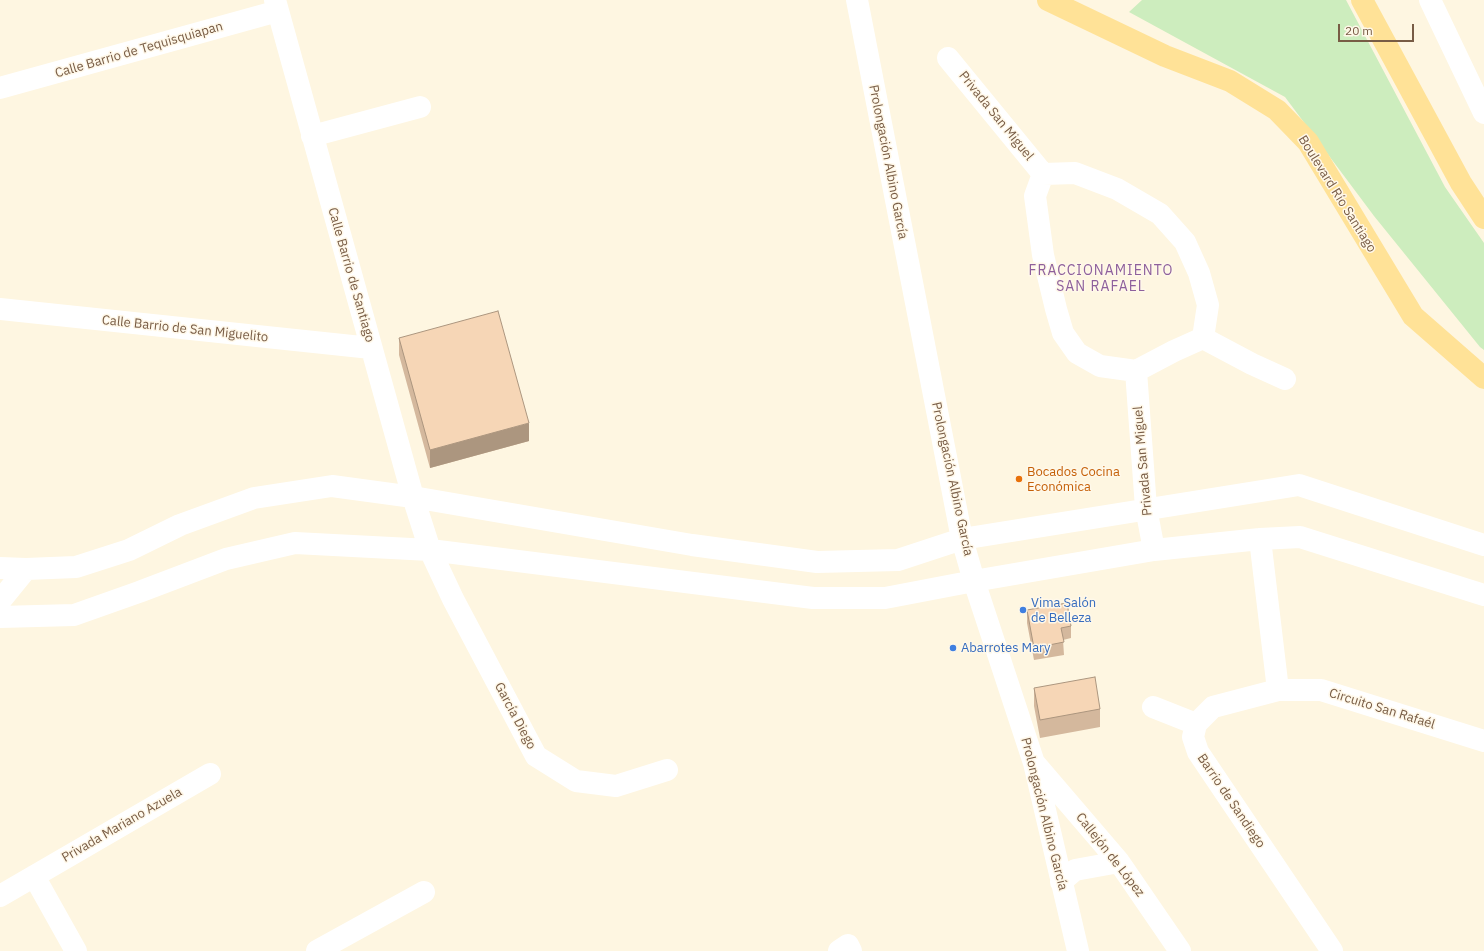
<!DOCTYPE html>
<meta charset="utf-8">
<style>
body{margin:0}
#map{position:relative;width:1484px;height:951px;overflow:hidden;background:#fef6e1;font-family:"IBM Plex Sans",sans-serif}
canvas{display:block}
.scale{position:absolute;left:1338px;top:24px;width:76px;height:18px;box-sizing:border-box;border:2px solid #785c45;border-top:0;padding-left:5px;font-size:12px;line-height:14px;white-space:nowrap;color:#785c45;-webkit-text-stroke:3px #fff8e9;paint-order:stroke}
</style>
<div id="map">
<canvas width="1484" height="951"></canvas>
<div class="scale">20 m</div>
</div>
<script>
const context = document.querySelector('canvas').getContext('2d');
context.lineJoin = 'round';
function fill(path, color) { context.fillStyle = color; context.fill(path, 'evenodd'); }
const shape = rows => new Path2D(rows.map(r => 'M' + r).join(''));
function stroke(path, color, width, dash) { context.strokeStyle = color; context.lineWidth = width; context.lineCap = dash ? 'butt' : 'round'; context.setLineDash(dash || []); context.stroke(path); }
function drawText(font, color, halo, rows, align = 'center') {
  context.font = font + ' "IBM Plex Sans",sans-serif'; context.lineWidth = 3; context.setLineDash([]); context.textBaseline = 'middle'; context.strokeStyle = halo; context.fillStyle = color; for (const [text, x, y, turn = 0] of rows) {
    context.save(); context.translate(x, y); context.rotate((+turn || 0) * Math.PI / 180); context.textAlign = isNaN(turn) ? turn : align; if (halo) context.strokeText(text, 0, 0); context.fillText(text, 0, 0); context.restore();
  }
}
fill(shape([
 [1142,0,1346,0,1445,187,1484,243,1484,350,1480,347,1374,216,1285,97,1129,12]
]), '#cdedbe');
stroke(shape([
 [275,0,413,497,430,550,453,599,536,756,576,781,616,786,667,770],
 [857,0,962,539,974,581,1034,763,1078,951],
 [1430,0,1484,113],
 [948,58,1043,174],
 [0,88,278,11],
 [312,136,420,107],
 [1043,174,1075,173,1117,189,1160,214,1185,242,1199,273,1208,305,1203,338],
 [1043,174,1035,196,1043,255,1056,309,1063,333,1077,353,1100,366,1136,371],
 [0,309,371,348],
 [1203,338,1252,364,1285,379],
 [1260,539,1278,690],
 [1154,550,1146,508,1136,371,1174,351,1203,338],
 [0,568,26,569,76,567,129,550,180,525,254,498,332,486,413,497,692,545,817,562,898,560,962,539,1299,485,1484,545],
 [0,601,26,569],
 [0,617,74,615,139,592,226,559,295,543,430,550,813,598,885,598,974,581,1154,550,1260,539,1300,537,1484,595],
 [1153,707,1196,724],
 [1036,765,1119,862,1180,951],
 [34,876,76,951],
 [1061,882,1075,870,1119,862],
 [0,896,210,774],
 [317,951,424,892],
 [839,951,848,945,851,951],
 [1332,951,1198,752,1193,737,1196,724,1213,707,1278,690,1321,690,1484,741]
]), '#fff', 22);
stroke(shape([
 [1048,0,1165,56,1230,81,1277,110,1308,142,1413,316,1484,378],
 [1362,0,1461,183,1484,218]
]), '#ffe297', 22);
fill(shape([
 [399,338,529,441,430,468,399,355],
 [1027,610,1071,626,1071,638,1063,640,1064,655,1034,660,1027,623],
 [1034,688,1100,709,1100,727,1040,738,1034,706]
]), '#d4b89d');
fill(shape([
 [529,423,529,441,430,468,430,450]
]), '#ac967f');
const building = shape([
 [498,311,529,423,430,450,399,338,498,311],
 [1067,603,1071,626,1061,628,1064,642,1034,648,1027,610,1067,603],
 [1095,677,1100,709,1040,720,1034,688,1095,677]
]);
fill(building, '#f6d6b6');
stroke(building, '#ac967f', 1);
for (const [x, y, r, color] of [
 [1019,479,4,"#e8710a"],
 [1023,610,4,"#3f7fe0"],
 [953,648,4,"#3f7fe0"]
]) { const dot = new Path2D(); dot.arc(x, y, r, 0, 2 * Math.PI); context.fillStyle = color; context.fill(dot); stroke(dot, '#fff8e9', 1.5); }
drawText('13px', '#785c45', '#fff8e9', [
 ["Calle Barrio de Tequisquiapan",139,50,-16],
 ["Privada San Miguel",996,116,51],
 ["Prolongación Albino García",888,162,79],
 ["Boulevard Río Santiago",1337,194,58],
 ["Calle Barrio de Santiago",351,275,74],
 ["Calle Barrio de San Miguelito",185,329,6],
 ["Privada San Miguel",1143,461,-95],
 ["Prolongación Albino García",952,479,78],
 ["Circuito San Rafaél",1382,709,17],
 ["García Diego",515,716,62],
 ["Barrio de Sandiego",1231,801,56],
 ["Prolongación Albino García",1044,814,76],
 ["Privada Mariano Azuela",122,825,-30],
 ["Callejón de López",1110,855,52]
]);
drawText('13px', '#c56008', '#fff8e9', [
 ["Bocados Cocina",1027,472],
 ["Económica",1027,487]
], 'left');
drawText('13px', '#366cbe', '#fff8e9', [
 ["Vima Salón",1031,603],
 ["de Belleza",1031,618],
 ["Abarrotes Mary",961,648]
], 'left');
context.letterSpacing = '1px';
drawText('14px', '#8e609c', '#fff8e9', [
 ["FRACCIONAMIENTO",1101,271],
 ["SAN RAFAEL",1101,287]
]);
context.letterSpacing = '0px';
</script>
